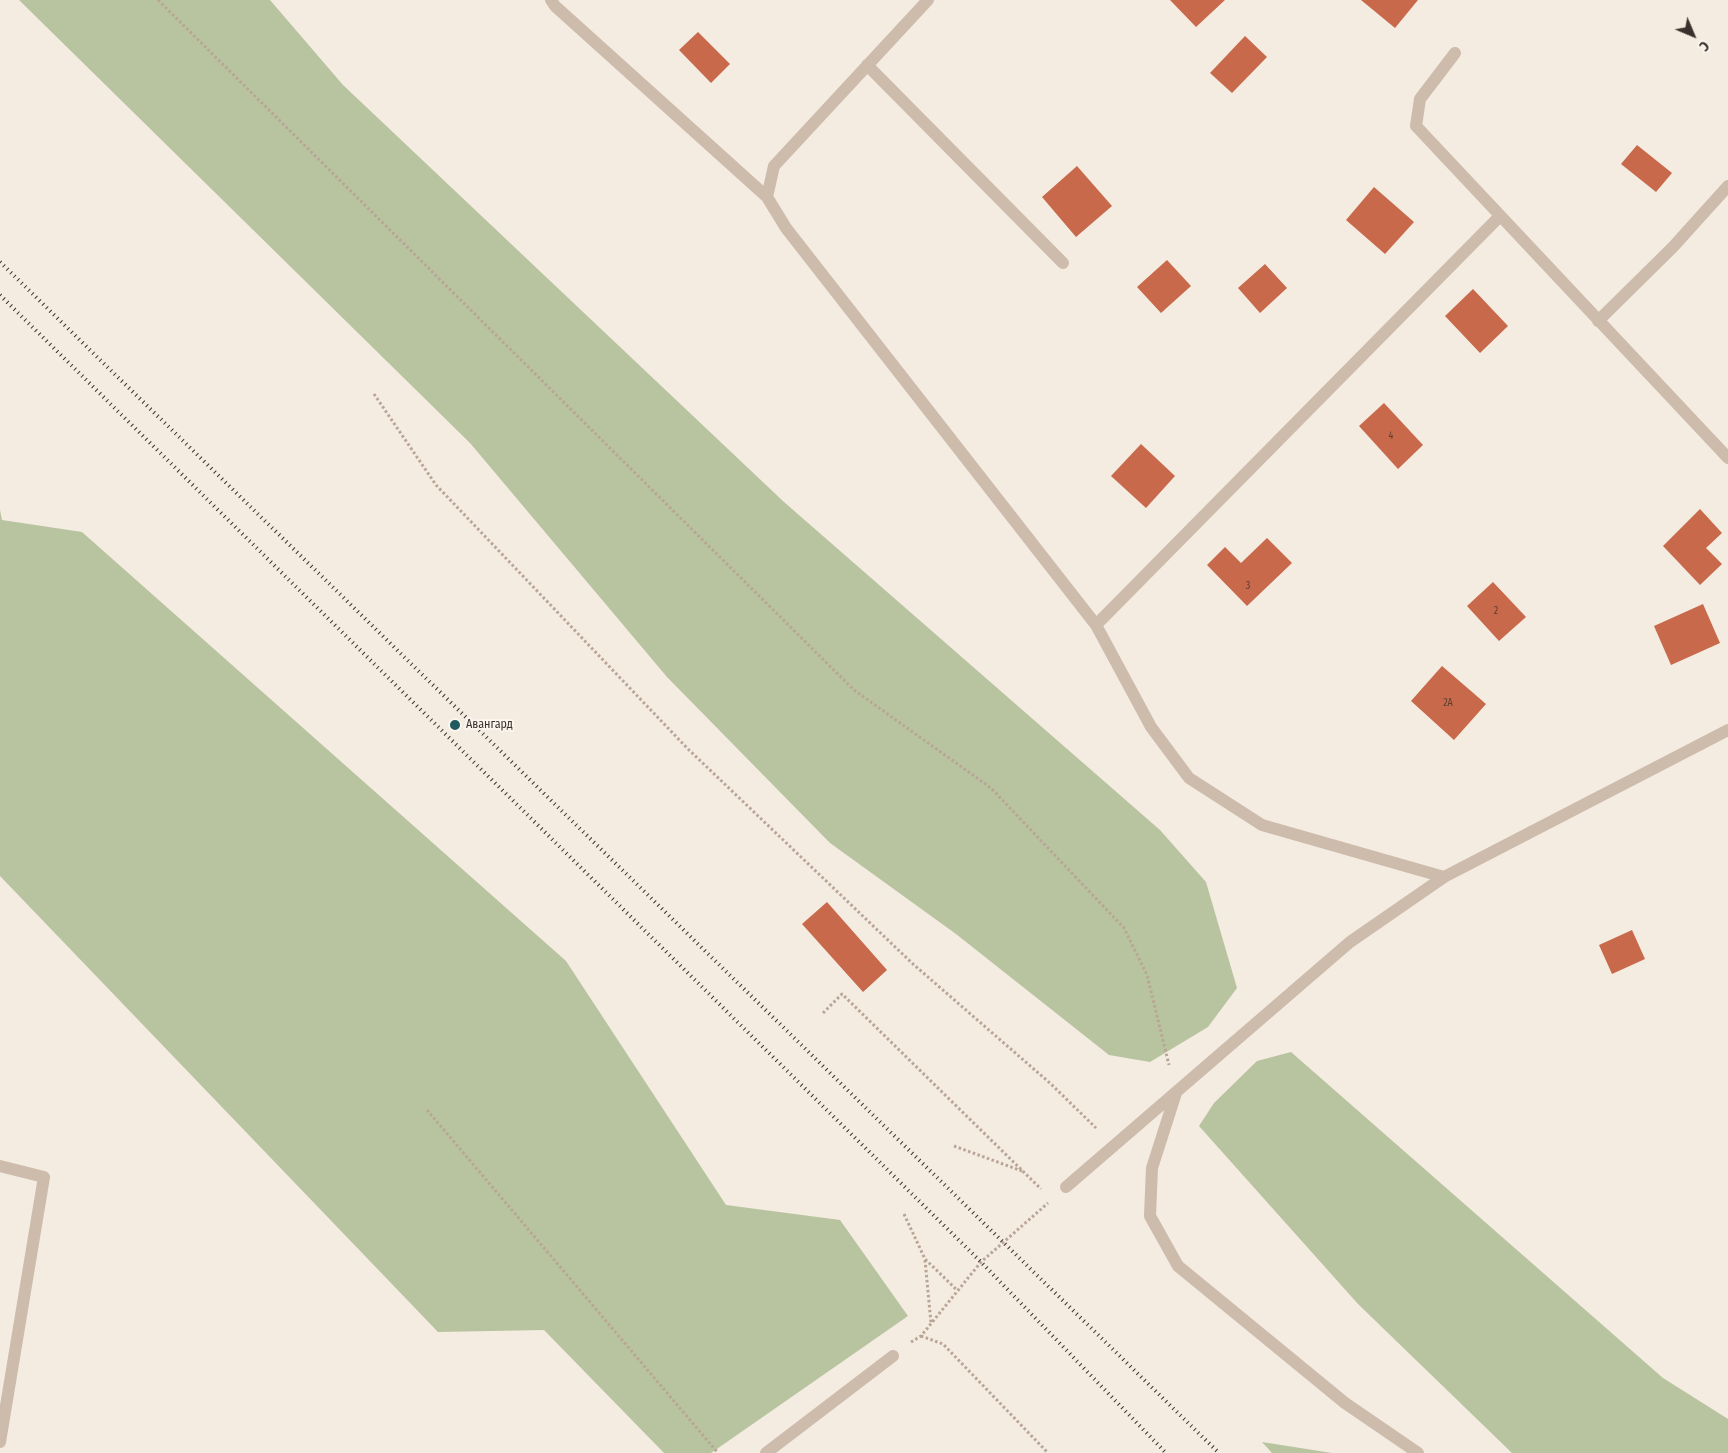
<!DOCTYPE html>
<meta charset="utf-8">
<style>
body{margin:0}
#map{position:relative;width:1728px;height:1453px;overflow:hidden;background:#f4ebe1;font-family:"Fira Sans Condensed",sans-serif}
canvas{display:block}
.north{position:absolute;left:1668px;top:10px;width:50px;height:50px;-webkit-text-stroke:4px #fbf5ee;paint-order:stroke;rotate:135deg;font-size:14px;font-weight:700;line-height:20px;text-align:center;color:#3b302b}
.north::after{content:'';display:block;margin:auto;width:18px;height:22px;background:#3b302b;clip-path:polygon(50% 0,100% 100%,50% 72%,0 100%)}
</style>
<div id="map">
<canvas width="1728" height="1453"></canvas>
<div class="north">С</div>
</div>
<script>
const context = document.querySelector('canvas').getContext('2d');
context.lineJoin = 'round';
function fill(path, color) { context.fillStyle = color; context.fill(path, 'evenodd'); }
const shape = rows => new Path2D(rows.map(r => 'M' + r).join(''));
function stroke(path, color, width, dash) { context.strokeStyle = color; context.lineWidth = width; context.lineCap = dash ? 'butt' : 'round'; context.setLineDash(dash || []); context.stroke(path); }
function drawText(font, color, halo, rows, align = 'center') {
  context.font = font + ' "Fira Sans Condensed",sans-serif'; context.lineWidth = 4; context.setLineDash([]); context.textBaseline = 'middle'; context.strokeStyle = halo; context.fillStyle = color; for (const [text, x, y, turn = 0] of rows) {
    context.save(); context.translate(x, y); context.rotate((+turn || 0) * Math.PI / 180); context.textAlign = isNaN(turn) ? turn : align; if (halo) context.strokeText(text, 0, 0); context.fillText(text, 0, 0); context.restore();
  }
}
fill(shape([
 [19,0,270,0,343,85,784,502,1160,830,1206,882,1237,988,1208,1027,1150,1062,1109,1055,956,934,830,843,667,677,470,443],
 [0,510,2,520,82,532,566,961,726,1205,840,1220,908,1316,711,1453,664,1453,544,1330,438,1332,0,876],
 [1291,1052,1663,1378,1728,1419,1728,1453,1512,1453,1358,1304,1199,1126,1214,1103,1257,1061],
 [1262,1442,1332,1453,1272,1453]
]), '#b8c4a0');
fill(shape([
 [1170,0,1225,0,1196,27],
 [1361,0,1418,0,1395,28],
 [698,32,730,64,711,83,679,50],
 [1245,36,1267,57,1232,93,1210,73],
 [1637,145,1672,173,1656,192,1621,164],
 [1077,166,1112,206,1076,237,1042,197],
 [1374,187,1414,222,1385,254,1346,220],
 [1167,260,1191,286,1161,313,1137,287],
 [1265,264,1287,288,1260,313,1238,288],
 [1473,289,1508,326,1480,353,1445,316],
 [1384,403,1423,445,1398,469,1359,426],
 [1141,444,1175,476,1146,508,1111,476],
 [1700,509,1722,533,1706,548,1722,564,1700,585,1663,546],
 [1267,538,1292,563,1247,606,1207,565,1225,547,1241,563],
 [1493,582,1526,617,1499,641,1467,606],
 [1703,604,1720,643,1671,665,1654,626],
 [1442,666,1486,704,1454,740,1411,701],
 [827,902,887,970,863,992,802,924],
 [1632,930,1645,959,1612,974,1599,945]
]), '#c8694b');
stroke(shape([
 [158,0,854,690,991,788,1124,928,1147,975,1169,1065],
 [374,394,436,485,688,749,913,964,1051,1084,1096,1128],
 [823,1013,842,994,1041,1189],
 [427,1110,718,1453],
 [954,1146,1022,1171],
 [904,1214,925,1259,957,1290],
 [925,1260,931,1323],
 [921,1336,943,1344,1048,1453],
 [911,1342,921,1336,981,1262,1048,1203]
]), '#b9a596', 3, [2.5, 2.5]);
stroke(shape([
 [551,0,555,6,767,197],
 [928,0,774,166,767,197,786,228,1096,625,1151,727,1189,778,1262,825,1444,877],
 [1455,53,1420,99,1416,126,1728,458],
 [867,65,1063,263],
 [1598,321,1673,247,1728,186],
 [1096,625,1500,216],
 [1176,1093,1152,1168,1150,1216,1178,1266,1345,1403,1418,1453],
 [0,1166,44,1177,0,1442],
 [1066,1187,1350,942,1444,877,1728,730],
 [766,1453,893,1356]
]), '#cdbbac', 12);
stroke(shape([
 [0,262,1219,1453],
 [0,295,981,1262,1166,1453]
]), '#3b302b', 4, [1, 4]);
for (const [x, y, r, color] of [
 [455,725,6,"#1f5a5e"]
]) { const dot = new Path2D(); dot.arc(x, y, r, 0, 2 * Math.PI); context.fillStyle = color; context.fill(dot); stroke(dot, '#fbf5ee', 2); }
drawText('10px', '#5e3e33', null, [
 ["4",1391,436],
 ["3",1248,586],
 ["2",1496,611],
 ["2А",1448,703]
]);
drawText('12px', '#3b302b', '#fbf5ee', [
 ["Авангард",466,725]
], 'left');
</script>
